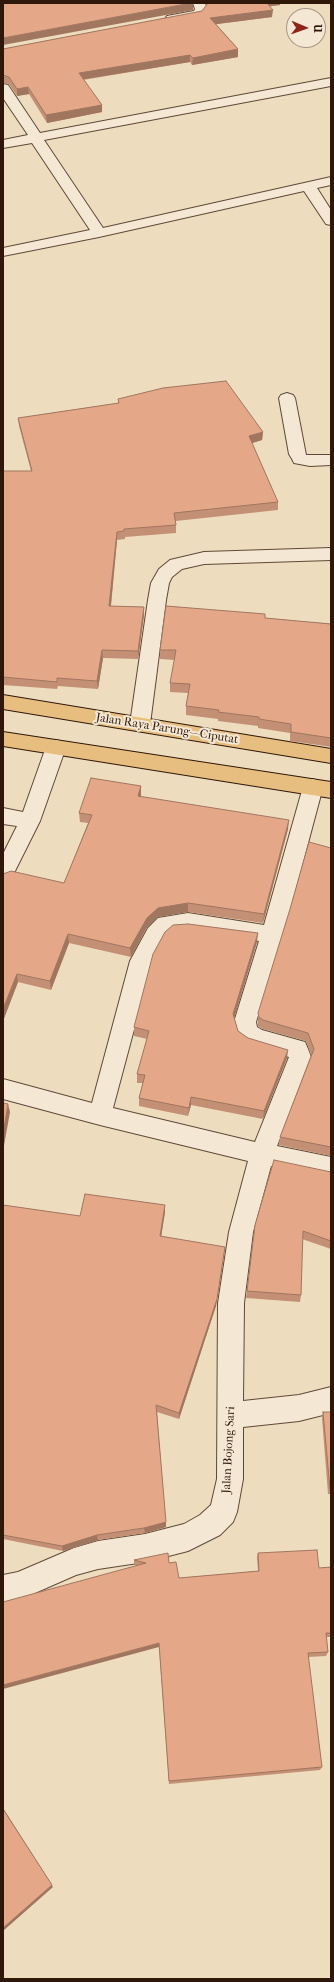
<!DOCTYPE html>
<meta charset="utf-8">
<style>
body{margin:0}
#map{position:relative;width:334px;height:1982px;overflow:hidden;background:#eedcbe;font-family:"IM FELL French Canon",serif}
canvas{display:block}
.frame{position:absolute;inset:0;border:4px solid #2f1809;pointer-events:none}
.north{position:absolute;left:286px;top:8px;width:40px;height:40px;box-sizing:border-box;background:#f4e8d5;border:1px solid #a59583;border-radius:50%;rotate:92deg;font-size:11px;font-weight:700;line-height:16px;text-align:center;color:#2f1809}
.north::after{content:'';display:block;margin:auto;width:14px;height:18px;background:#8f2418;clip-path:polygon(50% 0,100% 100%,50% 72%,0 100%)}
</style>
<div id="map">
<canvas width="334" height="1982"></canvas>
<div class="frame"></div>
<div class="north">U</div>
</div>
<script>
const context = document.querySelector('canvas').getContext('2d');
context.lineJoin = 'round';
const shape = rows => new Path2D(rows.map(r => 'M' + r).join(''));
function stroke(path, color, width, dash) { context.strokeStyle = color; context.lineWidth = width; context.lineCap = dash ? 'butt' : 'round'; context.setLineDash(dash || []); context.stroke(path); }
function fill(path, color) { context.fillStyle = color; context.fill(path, 'evenodd'); }
function drawText(font, color, halo, rows, align = 'center') {
  context.font = font + ' "IM FELL French Canon",serif'; context.lineWidth = 4; context.setLineDash([]); context.textBaseline = 'middle'; context.strokeStyle = halo; context.fillStyle = color; for (const [text, x, y, turn = 0] of rows) {
    context.save(); context.translate(x, y); context.rotate((+turn || 0) * Math.PI / 180); context.textAlign = isNaN(turn) ? turn : align; if (halo) context.strokeText(text, 0, 0); context.fillText(text, 0, 0); context.restore();
  }
}
const lane = shape([
 [56,740,63,742,66,747,40,821,10,881,3,883,3,854,17,826,3,824,3,808,23,812,46,747,49,742,56,740]
]);
const street = shape([
 [193,3,205,3,207,9,202,17,171,23,165,19,167,16,194,11,195,9,193,3],
 [331,78,331,86,44,140,103,228,331,177,331,185,317,188,331,210,331,225,326,224,304,191,99,237,3,256,3,248,90,230,32,143,3,148,3,140,28,135,3,98,3,84,8,85,40,133,331,78],
 [287,393,293,395,295,398,306,455,331,455,331,465,310,466,294,463,292,459,289,454,279,398,281,395,287,393],
 [331,548,331,560,204,564,182,569,172,577,169,583,166,600,150,724,147,729,140,731,133,729,130,724,148,600,151,583,159,569,170,560,204,552,331,548],
 [313,779,320,782,323,787,288,918,256,1022,257,1027,262,1030,305,1042,308,1049,311,1057,277,1146,331,1157,331,1179,271,1166,253,1232,244,1303,243,1401,299,1395,331,1387,331,1413,299,1421,243,1427,243,1479,237,1512,233,1522,220,1535,188,1551,145,1562,98,1569,76,1575,19,1600,3,1603,3,1575,18,1572,74,1548,98,1541,145,1534,184,1524,200,1515,211,1505,217,1479,218,1303,229,1232,248,1161,100,1125,3,1099,3,1079,92,1103,130,961,148,928,158,918,188,913,264,925,303,787,306,782,313,779],
 [188,931,259,941,234,1022,236,1032,239,1039,248,1045,289,1057,255,1142,113,1108,152,962,164,940,172,932,188,931]
]);
const highway = shape([
 [3,695,331,749,331,763,3,709,3,695],
 [3,732,331,782,331,798,3,746,3,732]
]);
stroke(lane, '#5f4936', 2);
stroke(street, '#5f4936', 2);
stroke(highway, '#2f1809', 2);
fill(lane, '#f4e8d5');
fill(street, '#f4e8d5');
fill(highway, '#e7be7f');
fill(shape([
 [207,3,280,3,280,5,270,6,272,17,216,24,238,49,238,57,192,65,190,62,83,80,102,105,102,112,47,123,29,94,17,96,9,84,3,83,3,49,202,11,207,5],
 [118,399,263,432,262,440,252,443,278,502,278,510,176,521,176,533,125,537,125,539,117,540,111,606,144,607,144,615,138,659,103,658,98,689,58,686,57,689,3,685,3,471,31,471,19,426,18,418,118,403],
 [265,618,331,624,331,747,325,746,290,741,290,733,258,728,258,726,218,721,218,719,186,715,186,706,188,693,170,692,170,683,175,660,160,659,160,650],
 [141,786,141,797,288,829,263,923,188,912,158,917,147,927,131,957,69,943,51,990,18,982,3,1021,3,874,64,883,88,823,80,822,79,813],
 [331,848,331,1156,279,1145,280,1137,311,1055,306,1041,263,1029,258,1026,258,1013],
 [257,942,234,1017,238,1031,248,1038,287,1058,263,1119,191,1105,188,1116,139,1106,139,1098,143,1083,137,1083,137,1074,147,1039,134,1036,134,1027],
 [331,1172,331,1249,302,1239,301,1295,300,1302,246,1298,255,1225],
 [3,1205,80,1216,165,1205,165,1212,161,1237,224,1254,216,1306,179,1419,157,1412,166,1527,145,1533,98,1540,63,1551,3,1539],
 [323,1412,331,1412,331,1494,328,1494,322,1418],
 [258,1553,319,1568,331,1567,331,1637,326,1637,328,1652,326,1656,308,1657,322,1767,320,1770,169,1784,159,1647,137,1566,134,1565,134,1560,169,1563,179,1578,258,1571,257,1557]
]), '#c49075');
fill(shape([
 [191,3,193,3,193,10,3,45,3,38],
 [265,3,280,3,280,5,265,7],
 [273,10,272,17,210,25,210,18],
 [238,49,238,57,192,65,193,58],
 [190,55,190,62,79,80,79,73],
 [28,87,29,94,17,96,17,89],
 [102,105,102,112,47,123,46,115],
 [263,432,262,440,249,444,249,436],
 [117,532,117,540,110,614,109,606],
 [144,607,144,615,138,659,138,651],
 [102,650,103,658,98,689,97,681],
 [141,786,141,796,138,806,138,796],
 [289,820,288,829,263,923,264,914],
 [188,903,188,912,158,917,147,927,131,957,130,948,147,918,158,908],
 [258,933,257,942,233,1022,233,1014],
 [68,934,69,943,51,990,50,981],
 [17,974,18,982,3,1021,3,1009],
 [288,1050,287,1058,263,1119,264,1111],
 [191,1097,191,1105,188,1116,189,1108],
 [8,1104,10,1112,3,1151,3,1134],
 [165,1205,165,1212,160,1244,160,1236],
 [225,1247,216,1306,179,1419,179,1413],
 [166,1522,166,1527,145,1533,144,1528],
 [97,1535,98,1540,63,1551,62,1546],
 [159,1643,159,1647,3,1689,3,1685],
 [3,1808,53,1887,3,1931]
]), '#a0765f');
const building = shape([
 [3,3,191,3,3,38,3,3],
 [208,3,267,3,273,10,210,18,238,49,193,58,190,55,79,73,102,105,46,115,28,87,17,89,9,77,3,75,3,49,202,11,208,3],
 [226,381,263,432,249,436,278,502,174,513,176,525,124,529,124,531,117,532,109,606,144,607,138,651,102,650,97,681,57,678,57,682,3,677,3,471,32,471,18,418,119,403,118,399,163,388,226,381],
 [166,606,265,614,265,618,331,624,331,738,291,732,291,724,259,719,259,717,218,712,219,710,186,706,190,684,170,683,176,650,160,650,166,606],
 [91,778,141,786,138,796,289,820,264,914,188,903,158,908,147,918,130,948,68,934,50,981,17,974,3,1009,3,874,11,871,64,883,92,815,79,813,91,778],
 [309,842,331,848,331,1147,280,1137,314,1049,308,1033,263,1020,259,1017,258,1013,290,909,309,842],
 [188,924,258,933,233,1014,238,1031,248,1038,288,1050,264,1111,191,1097,189,1108,139,1098,145,1075,137,1074,149,1031,134,1027,153,954,165,932,173,925,188,924],
 [3,1103,8,1104,3,1134,3,1103],
 [274,1160,331,1172,331,1241,303,1231,301,1295,247,1291,255,1225,274,1160],
 [85,1194,165,1205,160,1236,225,1247,217,1299,179,1413,156,1405,166,1522,144,1528,97,1535,62,1546,3,1535,3,1205,80,1216,85,1194],
 [323,1412,331,1412,331,1489,330,1489,323,1412],
 [317,1550,319,1568,331,1567,331,1633,326,1633,328,1652,308,1653,322,1767,169,1781,159,1643,3,1685,3,1602,146,1563,134,1560,168,1553,169,1563,176,1562,179,1578,259,1571,258,1553,317,1550],
 [3,1809,52,1885,3,1928,3,1809]
]);
fill(building, '#e4a888');
stroke(building, '#a0765f', 1);
drawText('12px', '#2f1809', '#f4e8d5', [
 ["Jalan Raya Parung—Ciputat",167,729,9],
 ["Jalan Bojong Sari",229,1450,-87]
]);
</script>
